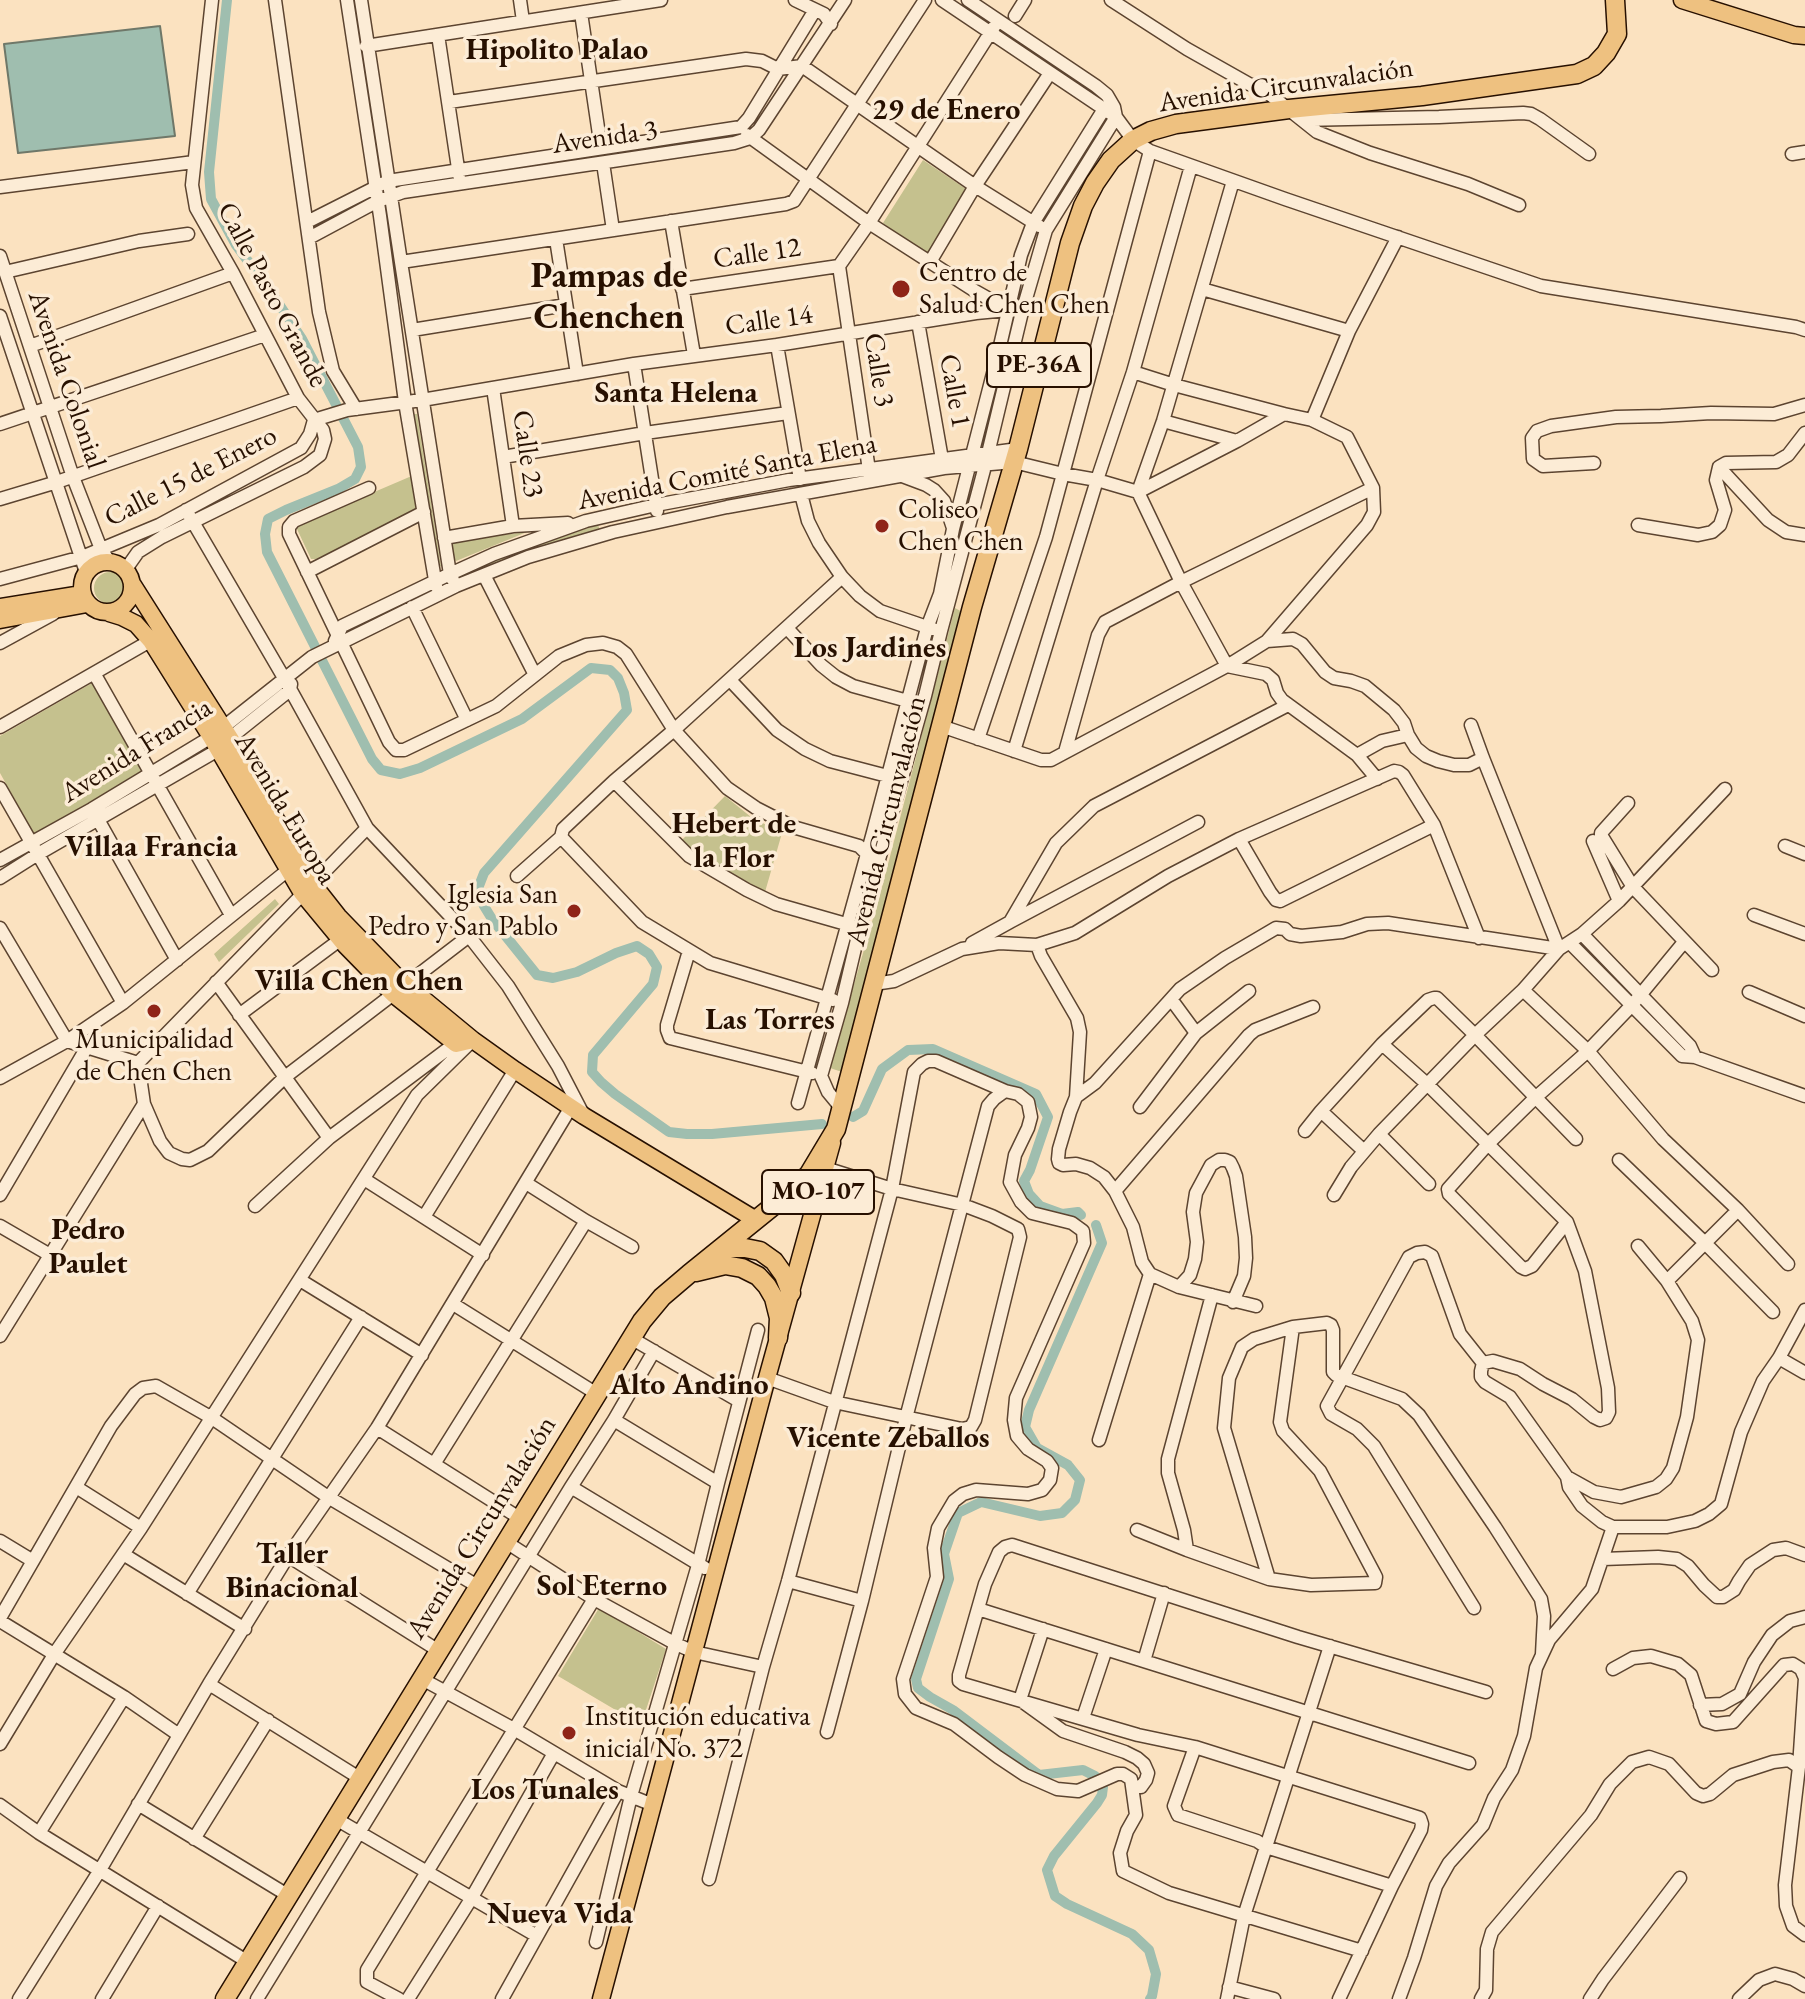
<!DOCTYPE html>
<meta charset="utf-8">
<style>
body{margin:0}
canvas{display:block;background:#fbe2c0}
</style>
<canvas width="1805" height="1999"></canvas>
<script>
const context = document.querySelector('canvas').getContext('2d');
context.lineJoin = 'round';
function fill(path, color) { context.fillStyle = color; context.fill(path, 'evenodd'); }
const shape = rows => new Path2D(rows.map(r => 'M' + r).join(''));
function stroke(path, color, width, dash) { context.strokeStyle = color; context.lineWidth = width; context.lineCap = dash ? 'butt' : 'round'; context.setLineDash(dash || []); context.stroke(path); }
function drawText(font, color, halo, rows, align = 'center') {
  context.font = font + ' "EB Garamond",serif'; context.lineWidth = 7; context.setLineDash([]); context.textBaseline = 'middle'; context.strokeStyle = halo; context.fillStyle = color; for (const [text, x, y, turn = 0] of rows) {
    context.save(); context.translate(x, y); context.rotate((+turn || 0) * Math.PI / 180); context.textAlign = isNaN(turn) ? turn : align; if (halo) context.strokeText(text, 0, 0); context.fillText(text, 0, 0); context.restore();
  }
}
fill(shape([
 [730,134,732,139,470,180,469,174],
 [923,160,969,191,927,255,883,223],
 [414,414,417,414,441,566,438,567],
 [414,475,420,510,316,559,311,559,297,529,297,525],
 [598,525,600,530,463,580,461,574,520,549],
 [527,532,456,561,454,559,452,541],
 '94 588a16 16 0 1 1 32 0a16 16 0 1 1-32 0Z',
 [955,608,966,614,842,1072,830,1068,882,887],
 [92,683,142,772,34,834,0,773,0,736],
 [725,796,751,817,782,833,765,892,688,848,681,841],
 [275,899,279,904,219,962,214,954],
 [599,1608,666,1649,641,1725,558,1676]
]), '#c5c18e');
const water = shape([
 [160,26,175,136,18,153,4,44,160,26]
]);
fill(water, '#9fbeaf');
stroke(water, '#6f7869', 2);
stroke(shape([
 [227,0,209,172,211,199,236,245,271,292,302,339,358,447,361,467,355,479,338,489,286,510,268,519,265,534,267,552,372,759,381,770,400,774,420,768,522,719,591,668,610,670,618,678,624,693,627,710,484,873,477,891,484,906,492,919,537,975,553,978,577,972,616,953,637,946,649,954,657,967,653,984,593,1055,592,1072,601,1082,615,1094,669,1132,687,1134,712,1134,822,1124],
 [853,1117,863,1111,882,1069,908,1050,933,1049,1036,1094,1048,1117,1030,1170,1024,1181,1029,1194,1040,1206,1062,1214,1078,1212,1081,1215],
 [1096,1225,1102,1243,1029,1410,1025,1427,1037,1448,1068,1465,1080,1480,1075,1500,1062,1513,1040,1516,981,1502,958,1513,944,1554,949,1579,916,1679,918,1688,930,1697,953,1710,1039,1775,1083,1770,1095,1776,1103,1787,1102,1795,1097,1803,1054,1856,1047,1870,1055,1896,1067,1904,1132,1934,1149,1950,1156,1974,1152,1996,1150,1999]
]), '#9fbeaf', 10);
const minor = shape([
 [275,0,319,312,333,371,356,409],
 [347,0,380,216,405,402,436,586],
 [361,0,401,262,450,574,453,580],
 [520,0,523,21],
 [795,0,824,14,831,24],
 [942,0,1116,117,1133,140,1150,151,1285,199,1541,286,1796,327,1805,330],
 [1111,0,1187,49,1249,84,1263,89,1317,132,1370,153,1468,184,1519,205],
 [581,13,601,148],
 [1015,16,1025,0],
 [438,35,459,175],
 [366,46,661,0],
 [449,102,746,59,762,61,778,69,802,66,975,186,1039,226],
 [1302,120,1439,117,1523,113,1531,114,1540,119,1589,154],
 [747,135,869,223,975,291,1007,309],
 [1792,154,1805,152],
 [603,163,613,230],
 [0,187,194,162],
 [671,221,694,355],
 [307,222,388,181,741,127,749,118,815,10],
 [309,238,378,201,403,192,734,143,750,138,759,130,845,0],
 [556,239,577,374],
 [0,256,73,477,101,549,109,561],
 [401,262,786,204,794,201,925,0],
 [930,262,975,186,1050,73],
 [839,266,869,223,994,27],
 [839,266,870,477],
 [5,272,139,241,188,234],
 [682,289,839,266],
 [1202,289,1349,331],
 [0,316,86,572],
 [918,322,943,465],
 [412,330,566,305],
 [777,345,800,479],
 [30,346,233,273],
 [634,364,657,511],
 [1133,372,1174,385,1284,414],
 [493,388,513,526],
 [314,420,347,410,422,400,634,364,777,345,976,313,1008,310],
 [1163,421,1237,441],
 [0,424,265,335],
 [503,457,645,433,788,413],
 [1594,463,1543,466,1533,459,1532,438,1537,431,1551,426,1616,417,1661,416,1711,413,1774,414,1805,405],
 [1719,467,1768,520,1786,532,1805,535],
 [902,476,926,485,934,490,944,501,953,528],
 [369,488,294,521,289,527,289,534,389,742,396,750,404,750,496,706,559,656,586,645,603,643,617,647,626,654,674,730,727,788,756,808,793,827,859,846,867,854,873,856],
 [1138,492,1237,441,1284,414,1312,420,1349,331,1398,237],
 [1138,492,1163,421,1233,181],
 [801,494,808,521,819,543,842,577,860,596,880,611,933,629],
 [0,499,57,482,298,398],
 [186,510,284,678,367,828,469,936,508,986,558,1066,584,1116],
 [1638,525,1698,535,1712,532,1720,525,1725,510,1716,480,1719,467,1726,463,1776,462,1788,455,1805,433],
 [444,538,513,526,568,523],
 [126,569,138,552,162,537,304,467,320,455,325,439,323,430,298,398,233,273,196,208,192,185,212,0],
 [307,572,424,512],
 [484,575,535,675],
 [0,579,82,557,159,525,301,448,310,434,314,420],
 [412,607,467,720],
 [787,628,821,665,836,677,853,686,915,703],
 [335,641,342,626,450,574,494,554,586,521,656,505,789,480,1018,449],
 [1267,641,1293,639,1302,644,1325,672,1334,678,1351,681,1365,686,1394,710,1404,723,1408,735,1416,748,1426,756,1438,761,1454,765,1469,765,1483,758],
 [0,643,53,614],
 [94,673,231,915],
 [730,680,777,730,805,749,830,761,895,778],
 [941,726,1041,760,1051,760,1227,666,1267,641,1367,525,1374,512,1373,488,1347,437,1312,420],
 [0,727,157,637],
 [978,739,1046,537,1150,151],
 [1014,751,1097,480,1133,372,1191,166],
 [1065,752,1098,635,1105,622,1181,582,1373,488],
 [1357,755,1382,741,1408,735],
 [614,781,689,856,747,890,776,904,853,926],
 [0,788,123,1003],
 [1628,803,1601,833,1601,835,1633,887,1712,970],
 [96,816,177,960],
 [561,837,642,922,710,963,833,1000],
 [1239,839,1270,892,1276,900,1280,901,1434,825],
 [1593,841,1619,901],
 [1785,846,1805,854],
 [0,860,92,809,211,737,312,657,456,586,528,557,613,532,727,507,944,468,1014,462,1063,474,1097,480,1138,492,1181,582,1227,666,1266,674,1273,680,1277,693,1282,700,1357,755,1377,779],
 [517,876,561,837,563,829,614,781,674,730,842,577],
 [0,878,38,854,218,750,230,738,290,690,291,684],
 [1754,915,1805,934],
 [1010,922,1198,822],
 [0,928,67,1041],
 [972,943,1010,922,1056,843,1094,806,1288,705],
 [1570,943,1682,1056,1695,1057,1690,1046,1582,934],
 [1037,945,1041,956,1077,1018,1080,1032,1076,1097,1070,1112,1059,1149,1058,1159,1059,1163,1063,1165,1076,1164,1090,1168,1104,1177,1115,1191,1133,1227,1142,1262,1150,1274,1179,1287,1256,1306],
 [689,951,667,1025,667,1030,670,1038,812,1073],
 [216,982,329,1138],
 [874,984,894,981,962,949,999,943,1037,945,1075,933,1168,876,1239,839,1394,771,1399,772,1403,775,1434,825,1479,938],
 [1523,990,1588,1051,1663,1139,1738,1210,1788,1264],
 [1749,992,1805,1016],
 [1171,999,1196,1033],
 [239,1015,341,939],
 [67,1041,138,1063,144,1104,160,1141,169,1153,182,1159,190,1160,208,1151,285,1077,469,936],
 [1382,1044,1427,1084,1567,1222,1585,1271,1608,1388,1609,1412,1606,1418,1600,1420,1594,1417,1572,1399,1543,1384,1520,1369,1493,1361,1483,1363,1481,1371,1481,1377,1485,1382,1510,1397,1567,1477,1594,1492,1621,1497,1656,1487,1666,1479,1673,1468,1687,1417,1698,1340,1692,1321,1667,1281,1638,1246],
 [1695,1057,1805,1096],
 [138,1063,367,828],
 [0,1078,67,1041,123,1003,288,870],
 [1076,1097,1095,1083,1180,989,1225,958,1276,928,1285,929,1290,934,1301,936,1342,932,1367,924,1388,923,1559,949,1483,758,1471,725],
 [798,1103,872,836,927,628,940,594,953,529,999,350,1021,255,1033,223,1104,109],
 [1140,1107,1196,1033,1249,991],
 [842,1109,828,1092,821,1076,842,1003,860,927,925,696,941,631,985,466,1021,316,1046,230,1116,117,1114,107,1107,95,1096,86,968,0],
 [1321,1111,1364,1151],
 [1305,1131,1321,1111,1382,1044,1428,1000,1434,998,1437,998,1475,1035,1576,1139],
 [1619,1160,1704,1242,1773,1312],
 [364,1179,483,1255],
 [526,1183,586,1221,632,1247],
 [1429,1184,1379,1134,1475,1035,1523,990,1559,949,1582,934,1619,901,1725,789],
 [1115,1191,1249,1035,1255,1030,1313,1007],
 [0,1195,87,1047],
 [1334,1195,1351,1167,1379,1134],
 [255,1206,329,1138,461,1039],
 [424,1217,515,1070],
 [1567,1222,1532,1266,1525,1269,1521,1267,1449,1194,1448,1189,1488,1144,1535,1098,1588,1051,1632,1005,1684,942],
 [0,1226,50,1255],
 [300,1280,422,1355],
 [1667,1281,1738,1210],
 [1179,1287,1190,1275,1195,1259,1197,1242,1193,1212,1196,1193,1211,1165,1219,1160,1225,1160,1230,1162,1233,1168,1236,1176,1245,1237,1246,1258,1244,1276,1233,1302],
 [453,1304,597,1394],
 [0,1336,144,1104],
 [631,1338,739,1401],
 [1779,1358,1805,1373],
 [767,1378,834,1402,962,1429,971,1427,975,1420,1020,1237,1018,1229,992,1216,963,1205,892,1189,825,1168],
 [614,1420,718,1483],
 [377,1428,521,1519],
 [1099,1440,1150,1274],
 [434,1464,586,1221],
 [1567,1477,1569,1487,1582,1506,1602,1522,1613,1527,1667,1527,1695,1521,1709,1514,1721,1504,1741,1432,1763,1381,1779,1358,1805,1310],
 [76,1487,141,1528],
 [571,1487,705,1568],
 [1137,1530,1187,1550,1269,1579,1311,1585,1375,1583,1376,1577,1374,1573,1320,1471,1283,1431,1280,1422,1293,1327],
 [0,1541,33,1561],
 [506,1542,594,1599,676,1644,694,1652,763,1667],
 [1187,1550,1184,1530,1168,1473,1168,1459,1212,1295],
 [123,1554,245,1629],
 [288,1556,439,1651],
 [1603,1559,1658,1557,1677,1559,1688,1566,1704,1585,1717,1597,1723,1597,1734,1590,1739,1581,1750,1565,1773,1550,1786,1548,1805,1555],
 [1269,1579,1224,1428,1229,1378,1242,1347,1254,1339,1293,1327,1327,1323,1331,1325,1333,1330,1333,1372,1336,1375,1402,1399,1419,1415,1495,1527,1541,1599,1544,1616,1542,1654],
 [788,1581,862,1601],
 [187,1594,361,1317],
 [1474,1608,1374,1446,1357,1429,1331,1414,1327,1406,1409,1257,1417,1253,1425,1252,1432,1256,1460,1334,1483,1363],
 [978,1609,1469,1763],
 [0,1618,111,1426,135,1394,143,1388,156,1386,212,1418,328,1497,479,1587],
 [0,1621,124,1697,179,1735],
 [1043,1629,1020,1700,1063,1731,1125,1752,1137,1758,1144,1764,1148,1773,1146,1780,1141,1787,1133,1786],
 [1144,1661,1164,1593],
 [1613,1669,1633,1658,1651,1656,1678,1664,1691,1675,1706,1721,1716,1724,1733,1722,1784,1665,1793,1664,1801,1669,1805,1678,1799,1767,1785,1885,1786,1906,1793,1926,1805,1935],
 [422,1679,514,1729,618,1791,653,1805],
 [209,1684,288,1556,377,1428,571,1107],
 [1700,1705,1722,1704,1740,1694,1754,1662,1772,1635,1790,1621,1805,1617],
 [1083,1718,1106,1649],
 [827,1732,862,1601,906,1418,988,1106,994,1099,1005,1091,1018,1094,1028,1102,1031,1117,1028,1128,1015,1155,1010,1182,1021,1202,1032,1213,1072,1223,1083,1231,1084,1243,1016,1398,1014,1420,1017,1436,1028,1449,1047,1461,1052,1468,1050,1480,1042,1490,1028,1494,976,1490,963,1494,954,1501,938,1528,934,1548,937,1577,903,1679,905,1694,916,1708,954,1724,998,1757,1025,1775,1057,1789,1078,1791,1117,1774,1123,1774,1131,1779,1136,1815,1127,1831,1120,1853,1123,1871,1169,1893,1362,1951],
 [0,1744,55,1653,141,1528,417,1095,472,1041],
 [1195,1747,1174,1806,1178,1815,1257,1841,1266,1847,1392,1886],
 [138,1804,289,1896],
 [0,1805,39,1833,248,1962],
 [336,1819,537,1936],
 [39,1833,124,1697],
 [194,1839,268,1720],
 [709,1879,763,1667,788,1581,892,1189,914,1072,922,1064,928,1061,936,1061,1005,1091],
 [596,1942,631,1796,698,1565,718,1483,758,1330],
 [1229,1987,1274,1999],
 [19,1999,100,1870,209,1684,361,1779],
 [102,1999,158,1906],
 [257,1999,571,1487,614,1420,654,1351],
 [399,1999,367,1982,367,1970,594,1599],
 [408,1999,471,1899,554,1753],
 [502,1999,618,1791],
 [1227,1999,1244,1916,1330,1646],
 [1339,1999,1392,1886,1421,1830,1422,1824,1420,1818,1195,1747,1138,1735,963,1684,959,1681,959,1675,985,1584,999,1552,1005,1547,1012,1545,1298,1637,1486,1692],
 [1399,1999,1414,1958,1436,1886,1449,1863,1483,1825,1494,1798,1512,1770,1524,1736,1536,1668,1549,1640,1592,1589,1613,1527],
 [1481,1999,1486,1990,1487,1949,1492,1932,1591,1815,1610,1784,1632,1762,1649,1757,1669,1764,1696,1793,1703,1796,1710,1794,1733,1775,1773,1762,1789,1760,1799,1767],
 [1590,1999,1603,1979,1680,1878],
 [1739,1999,1759,1980,1775,1974,1793,1979,1805,1986]
]);
const major = shape([
 [1682,0,1794,35,1805,36],
 '82 587a25 25 0 1 1 50 0a25 25 0 1 1-50 0Z',
 [133,585,230,738,312,883,338,916,399,979,473,1040,515,1070,584,1116,756,1220],
 [0,607,82,594],
 [109,613,122,617,136,624,151,641,211,737,302,893,345,945,393,994,456,1044,473,1040],
 [0,620,87,604],
 [601,1999,767,1378,832,1143]
]);
const highway = shape([
 [722,1248,745,1248,760,1251,774,1261,784,1275,791,1293],
 [696,1272,725,1265,742,1268,758,1276,767,1286,774,1298,779,1318,778,1338],
 [225,1999,642,1321,662,1297,689,1274,788,1194,809,1174,836,1129,972,607,1018,449,1070,243,1083,206,1095,183,1111,160,1133,140,1151,131,1176,124,1289,109,1422,96,1577,74,1594,66,1606,53,1617,34,1615,0]
]);
stroke(minor, '#5c4430', 15);
stroke(major, '#271000', 19);
stroke(highway, '#271000', 21);
stroke(minor, '#fcecd6', 12);
stroke(major, '#eec180', 16);
stroke(highway, '#eec180', 18);
for (const [x, y, r, color] of [
 [901,289,10,"#8f2418"],
 [882,526,8,"#8f2418"],
 [574,911,8,"#8f2418"],
 [154,1011,8,"#8f2418"],
 [569,1733,8,"#8f2418"]
]) { const dot = new Path2D(); dot.arc(x, y, r, 0, 2 * Math.PI); context.fillStyle = color; context.fill(dot); stroke(dot, '#fcecd6', 3); }
for (const [x, y, w] of [
 [1039,365,104],
 [818,1192,112]
]) { const box = new Path2D(); box.roundRect(x - w / 2, y - 22, w, 44, 6); context.fillStyle = '#fcecd6'; context.fill(box); stroke(box, '#271000', 2); }
drawText('bold 26px', '#271000', null, [
 ["PE-36A",1039,365],
 ["MO-107",818,1192]
]);
drawText('28px', '#271000', '#fcecd6', [
 ["Avenida Circunvalación",1286,86,-8],
 ["Avenida 3",605,138,-8],
 ["Calle 12",757,254,-8],
 ["Calle Pasto Grande",272,295,62],
 ["Calle 14",769,321,-8],
 ["Calle 3",878,370,81],
 ["Avenida Colonial",66,380,71],
 ["Calle 1",954,391,80],
 ["Calle 23",527,454,82],
 ["Avenida Comité Santa Elena",727,473,-11],
 ["Calle 15 de Enero",191,477,-27],
 ["Avenida Francia",137,751,-32],
 ["Avenida Europa",285,809,59],
 ["Avenida Circunvalación",887,821,-76],
 ["Avenida Circunvalación",482,1528,-58]
]);
drawText('28px', '#271000', '#fcecd6', [
 ["Centro de",919,273],
 ["Salud Chen Chen",919,305],
 ["Coliseo",898,510],
 ["Chen Chen",898,542],
 ["Iglesia San",558,895,"right"],
 ["Pedro y San Pablo",558,927,"right"],
 ["Municipalidad",154,1040,"center"],
 ["de Chen Chen",154,1072,"center"],
 ["Institución educativa",585,1717],
 ["inicial No. 372",585,1749]
], 'left');
drawText('bold 30px', '#271000', '#fcecd6', [
 ["Hipolito Palao",557,51],
 ["29 de Enero",946,111],
 ["Santa Helena",676,394],
 ["Los Jardines",870,649],
 ["Hebert de",734,825],
 ["la Flor",734,859],
 ["Villaa Francia",151,848],
 ["Villa Chen Chen",359,982],
 ["Las Torres",770,1021],
 ["Pedro",88,1231],
 ["Paulet",88,1265],
 ["Alto Andino",689,1386],
 ["Vicente Zeballos",888,1439],
 ["Taller",292,1555],
 ["Binacional",292,1589],
 ["Sol Eterno",602,1587],
 ["Los Tunales",545,1791],
 ["Nueva Vida",560,1915]
]);
drawText('bold 36px', '#271000', '#fcecd6', [
 ["Pampas de",609,277],
 ["Chenchen",609,318]
]);
</script>
